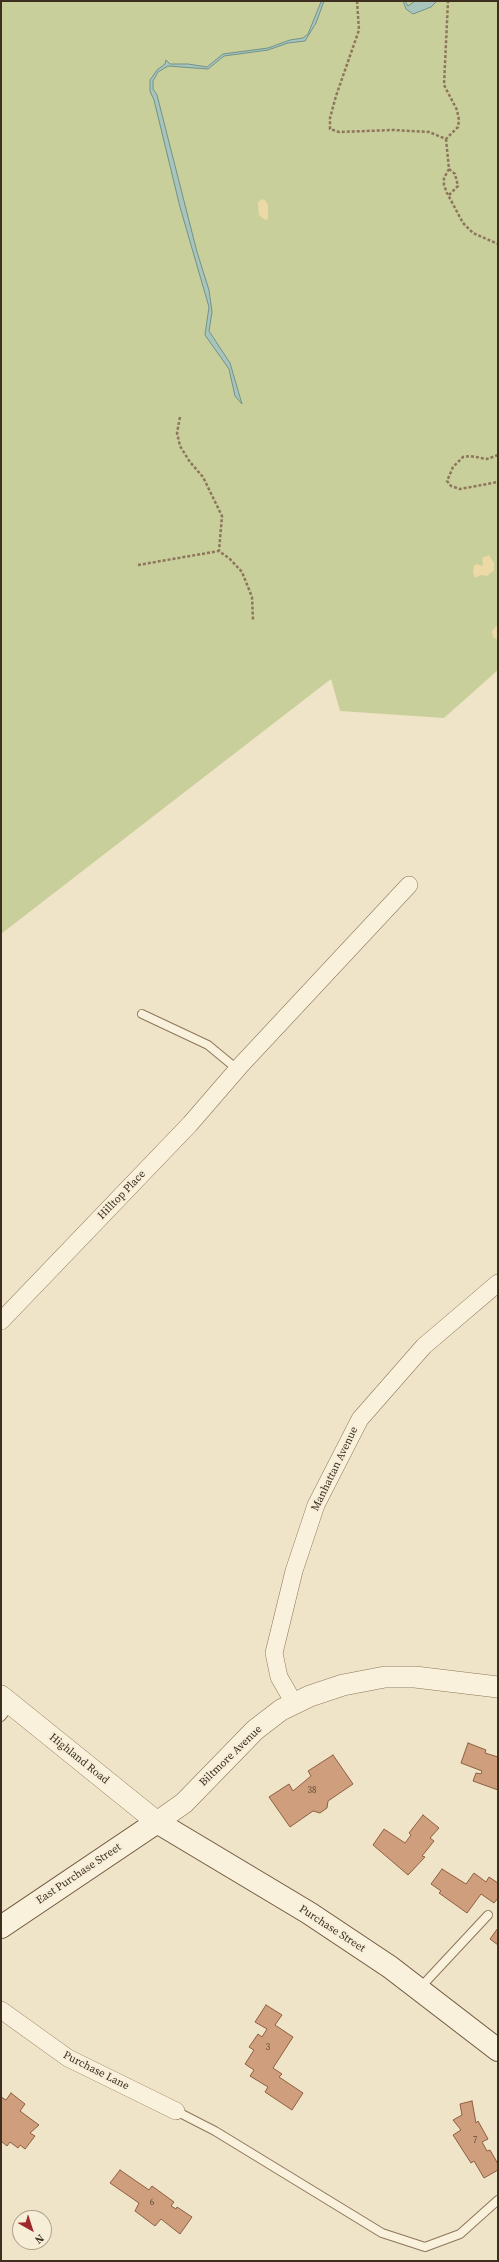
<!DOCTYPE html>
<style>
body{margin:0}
#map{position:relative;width:499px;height:2262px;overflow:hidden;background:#f0e4c8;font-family:"Source Serif 4",serif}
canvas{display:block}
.frame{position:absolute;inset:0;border:2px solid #3d2e20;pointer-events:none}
.north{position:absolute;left:12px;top:2210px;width:40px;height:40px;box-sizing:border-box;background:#f7eed8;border:1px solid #ada18e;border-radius:50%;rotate:141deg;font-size:11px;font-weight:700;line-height:16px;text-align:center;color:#3d2e20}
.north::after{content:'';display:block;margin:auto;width:14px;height:18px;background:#9e2a2b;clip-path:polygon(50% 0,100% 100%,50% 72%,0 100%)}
</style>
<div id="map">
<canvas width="499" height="2262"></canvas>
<div class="frame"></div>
<div class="north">N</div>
</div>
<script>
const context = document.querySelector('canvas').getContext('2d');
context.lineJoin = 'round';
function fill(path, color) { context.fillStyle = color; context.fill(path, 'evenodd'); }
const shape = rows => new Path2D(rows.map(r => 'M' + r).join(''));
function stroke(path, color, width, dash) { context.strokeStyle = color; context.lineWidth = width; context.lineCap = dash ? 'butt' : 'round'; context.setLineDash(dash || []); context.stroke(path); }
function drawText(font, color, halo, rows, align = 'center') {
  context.font = font + ' "Source Serif 4",serif'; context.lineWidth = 4; context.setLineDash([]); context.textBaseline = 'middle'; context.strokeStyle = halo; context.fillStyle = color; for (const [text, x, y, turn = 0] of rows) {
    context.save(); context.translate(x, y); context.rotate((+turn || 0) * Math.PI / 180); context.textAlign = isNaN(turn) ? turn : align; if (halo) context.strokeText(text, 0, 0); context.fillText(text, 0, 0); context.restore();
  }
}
fill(shape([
 [1,1,498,1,498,670,444,718,340,711,331,679,1,934]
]), '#c9cf9b');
fill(shape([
 [262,199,266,201,268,206,268,219,265,220,259,215,258,202],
 [489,555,494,563,494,570,487,576,481,575,475,578,473,572,474,566,476,564,483,566,482,558],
 [498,624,498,640,493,637,492,631]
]), '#ecd9a5');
const water = shape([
 [324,1,316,23,305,41,288,43,268,50,224,56,208,69,168,66,158,72,153,81,153,89,157,95,197,252,209,290,212,312,209,331,230,363,242,404,235,396,229,369,205,335,209,307,180,207,154,100,150,91,150,80,157,70,165,64,166,60,170,64,188,64,207,67,223,54,268,48,290,40,303,38,308,34,321,2,324,1],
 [403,1,405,1,408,6,415,1,437,1,431,7,413,14,406,9,403,1]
]);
fill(water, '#a9c4bc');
stroke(water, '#6f938a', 1);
const building = shape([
 [468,1743,486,1750,485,1753,498,1757,498,1790,473,1781,476,1773,481,1774,482,1771,461,1763,468,1743],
 [333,1755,353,1784,328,1801,327,1808,320,1813,313,1811,290,1827,269,1797,289,1784,293,1791,311,1776,308,1771,333,1755],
 [423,1815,439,1828,430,1838,434,1841,422,1856,425,1857,408,1875,373,1845,384,1829,405,1843,411,1835,409,1833,423,1815],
 [442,1869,466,1884,474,1873,486,1882,489,1877,498,1883,498,1898,494,1903,481,1894,467,1913,439,1893,441,1891,431,1884,442,1869],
 [498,1928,498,1945,490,1939,498,1928],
 [266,2005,282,2015,275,2025,293,2037,273,2068,282,2074,279,2077,303,2093,292,2110,265,2092,268,2087,250,2076,254,2070,245,2064,254,2050,249,2047,258,2034,262,2037,267,2029,255,2022,266,2005],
 [11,2093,25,2104,20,2111,39,2125,30,2133,35,2136,25,2149,20,2145,18,2148,10,2142,7,2146,1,2141,1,2097,6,2100,11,2093],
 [472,2101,476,2123,478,2121,488,2139,482,2142,487,2151,490,2150,498,2164,498,2170,484,2178,474,2161,471,2163,453,2135,461,2130,453,2120,462,2115,460,2104,472,2101],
 [120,2170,149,2190,152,2186,174,2202,171,2206,176,2209,177,2207,192,2217,180,2234,161,2219,155,2226,135,2211,139,2203,110,2183,120,2170]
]);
fill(building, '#cf9f7d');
stroke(building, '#8d5f41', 1);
const service = shape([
 [142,1014,208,1045,237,1069],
 [1,1717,11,1705],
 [419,1989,488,1915],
 [176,2111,215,2131,382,2233,425,2247,460,2234,498,2200]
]);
const minor = shape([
 [1,1321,190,1124,241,1065,409,885],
 [294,1703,279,1677,274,1653,294,1571,316,1505,360,1419,424,1346,498,1283],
 [1,2010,68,2058,176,2111]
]);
const tertiary = shape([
 [1,1696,157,1822,184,1803,255,1730,281,1710,310,1696,343,1685,385,1677,415,1677,498,1687]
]);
const secondary = shape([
 [1,1927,157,1822,309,1913,390,1967,498,2050]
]);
stroke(service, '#8d765c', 10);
stroke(minor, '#8d765c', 18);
stroke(tertiary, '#8d765c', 22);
stroke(secondary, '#6f573f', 24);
stroke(shape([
 [357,1,359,30,336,96,330,118,330,129,339,132,393,130,429,132,446,139,458,127,459,120,457,110,444,85,448,1],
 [446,139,449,169,444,178,444,185,447,193,463,223,473,233,498,244],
 [449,195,458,186,455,174,449,169],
 [180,417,177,433,180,446,190,462,203,477,222,516,219,551],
 [498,455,487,459,470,456,463,457,453,467,447,481,451,486,460,489,498,482],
 [138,565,219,551,230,559,242,572,252,597,253,620]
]), '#8d765c', 2.5, [3, 2]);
stroke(service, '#faf1dc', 8);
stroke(minor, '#faf1dc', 17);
stroke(tertiary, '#faf1dc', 21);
stroke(secondary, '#faf1dc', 22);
drawText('9px', '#624a37', null, [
 ["38",312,1791],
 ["3",268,2048],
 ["7",475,2141],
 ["6",152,2203]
]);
drawText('11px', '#3d2e20', '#f7eed8', [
 ["Hilltop Place",122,1195,-46],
 ["Manhattan Avenue",335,1469,-64],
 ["Biltmore Avenue",231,1756,-44],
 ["Highland Road",79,1759,39],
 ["East Purchase Street",79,1874,-34],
 ["Purchase Street",332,1929,33],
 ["Purchase Lane",96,2071,27]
]);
</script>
